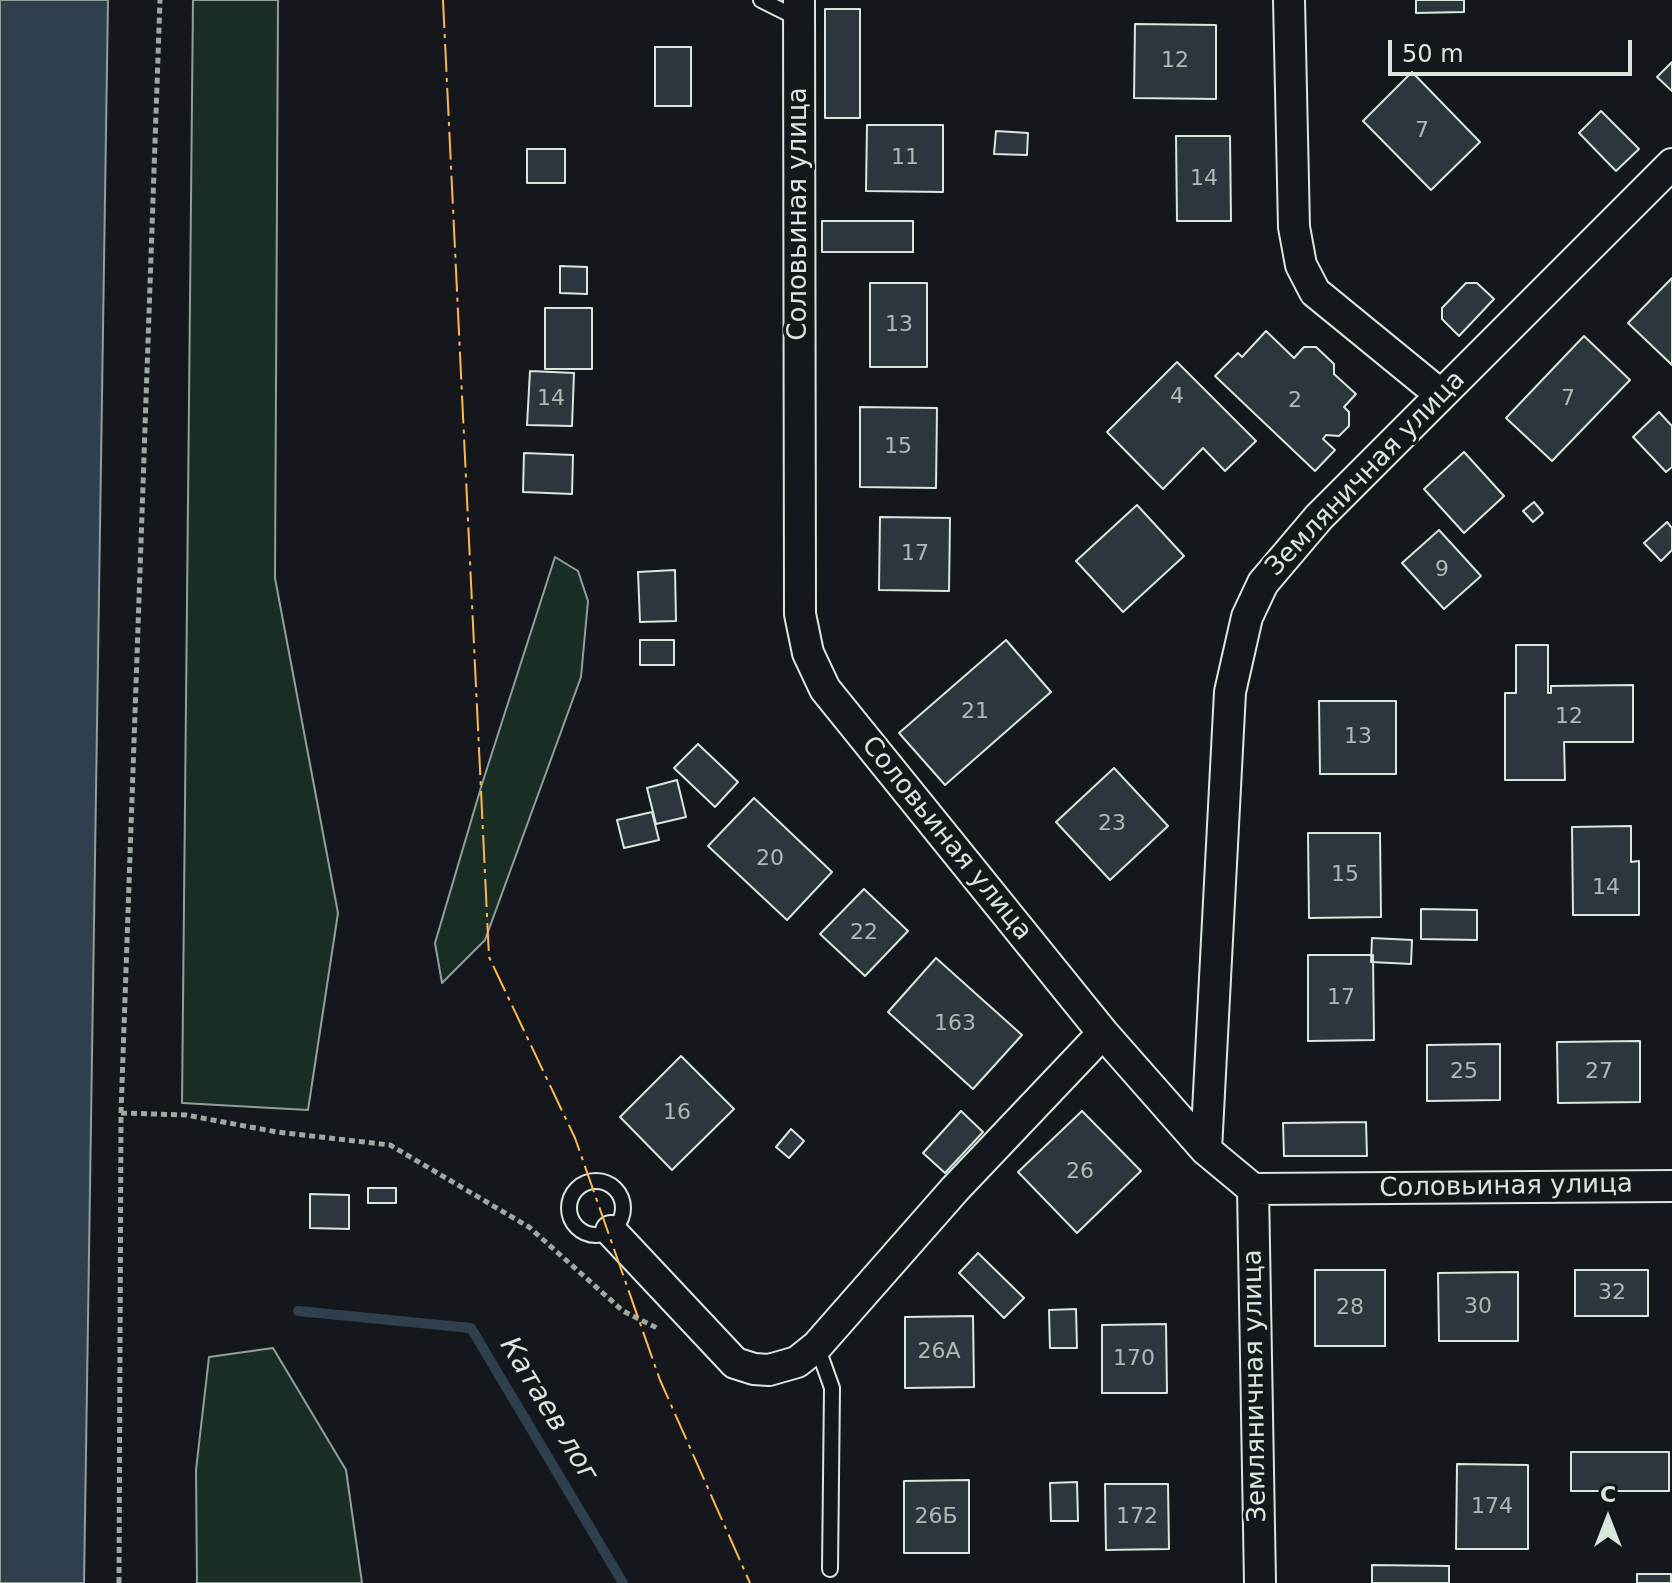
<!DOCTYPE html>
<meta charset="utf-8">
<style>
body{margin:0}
#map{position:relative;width:1672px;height:1583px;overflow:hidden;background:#14181c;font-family:"DejaVu Sans",sans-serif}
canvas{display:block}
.north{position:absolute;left:1568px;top:1479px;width:80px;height:80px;-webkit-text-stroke:6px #14181c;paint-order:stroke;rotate:0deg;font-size:22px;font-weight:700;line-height:32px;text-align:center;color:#d8e6dc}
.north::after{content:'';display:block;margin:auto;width:28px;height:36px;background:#d8e6dc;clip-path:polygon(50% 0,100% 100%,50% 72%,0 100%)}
.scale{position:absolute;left:1388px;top:40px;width:244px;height:36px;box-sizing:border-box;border:4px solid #d8e6dc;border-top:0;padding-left:10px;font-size:24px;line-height:28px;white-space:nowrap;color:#d8e6dc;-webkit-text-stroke:6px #14181c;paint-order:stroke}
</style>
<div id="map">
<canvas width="1672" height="1583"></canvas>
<div class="north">С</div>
<div class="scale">50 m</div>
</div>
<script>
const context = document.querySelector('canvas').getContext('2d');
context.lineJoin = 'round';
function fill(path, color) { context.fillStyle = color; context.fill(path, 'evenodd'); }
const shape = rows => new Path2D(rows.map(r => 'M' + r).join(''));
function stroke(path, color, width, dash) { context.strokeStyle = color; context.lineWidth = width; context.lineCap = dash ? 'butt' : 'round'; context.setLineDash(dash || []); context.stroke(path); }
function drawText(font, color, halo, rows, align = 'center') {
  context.font = font + ' "DejaVu Sans",sans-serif'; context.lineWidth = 6; context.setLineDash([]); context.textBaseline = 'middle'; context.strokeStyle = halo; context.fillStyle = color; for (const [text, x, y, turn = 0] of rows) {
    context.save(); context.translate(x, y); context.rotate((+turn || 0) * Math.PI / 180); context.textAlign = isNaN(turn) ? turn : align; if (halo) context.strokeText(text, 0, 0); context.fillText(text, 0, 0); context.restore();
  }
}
const green = shape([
 [193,0,278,0,275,578,338,913,308,1110,182,1103,193,0],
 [555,557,578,571,588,601,581,677,485,940,442,983,435,943,482,784,555,557],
 [273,1348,346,1470,362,1583,197,1583,196,1470,209,1357,273,1348]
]);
fill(green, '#1a2d24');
stroke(green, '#939e99', 2);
const water = shape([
 [0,0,108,0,84,1583,0,1583,0,0]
]);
fill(water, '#2f3f4d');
stroke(water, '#939e99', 2);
stroke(shape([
 [298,1311,471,1328,623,1583]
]), '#2f3f4d', 10);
const building = shape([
 [1416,0,1464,0,1464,12,1416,13,1416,0],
 [825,9,860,9,860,118,825,118,825,9],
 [1135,24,1216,25,1216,99,1134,98,1135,24],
 [655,47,691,47,691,106,655,106,655,47],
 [1672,62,1672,91,1657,77,1672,62],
 [1412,72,1480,142,1431,190,1363,121,1412,72],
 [1601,111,1639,149,1616,171,1579,133,1601,111],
 [867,125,943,125,943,192,866,191,867,125],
 [996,131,1028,133,1027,155,994,154,996,131],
 [1176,136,1230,136,1231,221,1177,221,1176,136],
 [527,149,565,149,565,183,527,183,527,149],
 [822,221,913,221,913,252,822,252,822,221],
 [560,266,587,267,587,294,560,293,560,266],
 [1672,278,1672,365,1628,323,1672,278],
 [870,283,927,283,927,367,870,367,870,283],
 [1466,283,1477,283,1494,299,1459,336,1442,319,1442,308,1466,283],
 [545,308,592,308,592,369,545,369,545,308],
 [1266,331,1294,358,1304,347,1316,347,1334,364,1334,374,1356,394,1344,407,1349,412,1349,426,1339,436,1326,435,1323,439,1335,450,1315,471,1215,376,1238,353,1242,357,1266,331],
 [1584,336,1630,380,1552,461,1506,418,1584,336],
 [1177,362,1256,441,1225,471,1203,448,1163,489,1107,432,1177,362],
 [530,371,574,373,572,426,527,425,530,371],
 [860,407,937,408,936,488,860,487,860,407],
 [1659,412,1672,426,1672,467,1666,472,1633,437,1659,412],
 [1464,452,1504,496,1464,533,1424,489,1464,452],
 [524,453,573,455,572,494,523,492,524,453],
 [1534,502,1543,513,1533,522,1523,511,1534,502],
 [1137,505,1184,556,1123,612,1076,561,1137,505],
 [880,517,950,518,949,591,879,590,880,517],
 [1667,522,1672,528,1672,550,1661,561,1644,543,1667,522],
 [1439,530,1481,576,1444,609,1402,563,1439,530],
 [675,570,676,621,640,622,638,572,675,570],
 [640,640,674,640,674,665,640,665,640,640],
 [1006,640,1051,692,945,785,899,733,1006,640],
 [1516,645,1548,645,1548,693,1551,693,1551,686,1633,685,1633,742,1564,742,1565,780,1505,780,1505,693,1516,693,1516,645],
 [1319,701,1396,701,1396,774,1320,774,1319,701],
 [698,744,738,782,715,807,674,768,698,744],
 [1114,768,1168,826,1110,880,1056,822,1114,768],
 [677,780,686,817,656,824,647,788,677,780],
 [754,798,832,872,787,920,708,846,754,798],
 [652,812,659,840,624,848,617,820,652,812],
 [1631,826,1631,862,1639,861,1639,915,1573,915,1572,827,1631,826],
 [1308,833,1380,833,1381,917,1309,918,1308,833],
 [864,889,908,931,865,976,820,934,864,889],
 [1421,909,1477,910,1477,940,1421,939,1421,909],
 [1372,938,1412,940,1411,964,1371,962,1372,938],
 [1308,955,1373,955,1374,1040,1308,1041,1308,955],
 [936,958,1022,1035,973,1089,888,1012,936,958],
 [1640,1041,1640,1102,1558,1103,1557,1042,1640,1041],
 [1500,1044,1500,1100,1427,1101,1427,1045,1500,1044],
 [681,1056,734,1109,672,1170,620,1117,681,1056],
 [961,1111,983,1132,945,1173,923,1153,961,1111],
 [1082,1111,1141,1171,1077,1233,1018,1172,1082,1111],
 [1366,1122,1367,1156,1284,1156,1283,1123,1366,1122],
 [791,1129,804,1141,789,1158,776,1147,791,1129],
 [368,1188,396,1188,396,1203,368,1203,368,1188],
 [310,1194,349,1195,349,1229,310,1228,310,1194],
 [978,1253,1024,1298,1004,1318,959,1273,978,1253],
 [1315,1270,1385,1270,1385,1346,1315,1346,1315,1270],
 [1575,1270,1648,1270,1648,1316,1575,1316,1575,1270],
 [1518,1272,1518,1341,1439,1341,1438,1273,1518,1272],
 [1076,1309,1077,1348,1050,1348,1049,1310,1076,1309],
 [973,1316,974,1387,905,1388,905,1317,973,1316],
 [1166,1324,1167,1393,1102,1393,1102,1325,1166,1324],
 [1571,1452,1669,1452,1669,1491,1571,1491,1571,1452],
 [1457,1464,1528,1465,1528,1549,1456,1549,1457,1464],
 [969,1480,969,1553,904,1553,904,1481,969,1480],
 [1077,1482,1078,1521,1051,1521,1050,1483,1077,1482],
 [1105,1484,1168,1484,1169,1549,1106,1550,1105,1484],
 [1372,1565,1449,1566,1449,1583,1372,1583,1372,1565],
 [1637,1574,1671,1574,1671,1583,1637,1583,1637,1574]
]);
fill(building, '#2c363c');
stroke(building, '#d8e6dc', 2);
const service = shape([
 [761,0,799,19],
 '569 1208a27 27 0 1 1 54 0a27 27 0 1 1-54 0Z',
 [817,1346,832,1388,830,1569]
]);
const minor = shape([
 [799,0,800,614,808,653,825,689,1103,1033,1206,1150,1253,1189,1672,1186],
 [1289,0,1294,227,1301,265,1315,292,1441,395],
 [1206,1150,1230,692,1247,617,1263,583,1319,517,1672,164],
 [1253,1189,1260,1583],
 [611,1231,735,1363,754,1369,769,1370,797,1362,817,1346,955,1189,1103,1033]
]);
stroke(service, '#d8e6dc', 18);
stroke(minor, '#d8e6dc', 34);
stroke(shape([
 [121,1113,186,1115,277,1132,390,1145,529,1227,623,1311,659,1329],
 [119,1583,121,1113,160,0]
]), '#9da8a2', 5, [6, 4]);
stroke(service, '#14181c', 14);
stroke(minor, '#14181c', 30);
stroke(shape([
 [443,0,489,957,575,1138,660,1380,750,1583]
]), '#ffb74d', 2, [28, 6, 4, 6]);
drawText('22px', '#adbab4', null, [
 ["12",1175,61],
 ["7",1422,131],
 ["11",905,158],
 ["14",1204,179],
 ["13",899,325],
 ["4",1177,397],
 ["14",551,399],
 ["7",1568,399],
 ["2",1295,401],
 ["15",898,447],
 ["17",915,554],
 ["9",1442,570],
 ["21",975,712],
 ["12",1569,717],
 ["13",1358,737],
 ["23",1112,824],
 ["20",770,859],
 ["15",1345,875],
 ["14",1606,888],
 ["22",864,933],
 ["17",1341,998],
 ["163",955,1024],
 ["25",1464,1072],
 ["27",1599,1072],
 ["16",677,1113],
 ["26",1080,1172],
 ["32",1612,1293],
 ["30",1478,1307],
 ["28",1350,1308],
 ["26А",939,1352],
 ["170",1134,1359],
 ["174",1492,1507],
 ["26Б",936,1517],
 ["172",1137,1517]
]);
drawText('26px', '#d8e6dc', '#14181c', [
 ["Соловьиная улица",799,214,-90],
 ["Земляничная улица",1366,474,-46],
 ["Соловьиная улица",946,839,51],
 ["Соловьиная улица",1506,1187,-1],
 ["Земляничная улица",1256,1386,-91]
]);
drawText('italic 28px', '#d8e6dc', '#14181c', [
 ["Катаев лог",548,1410,59]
]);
</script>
